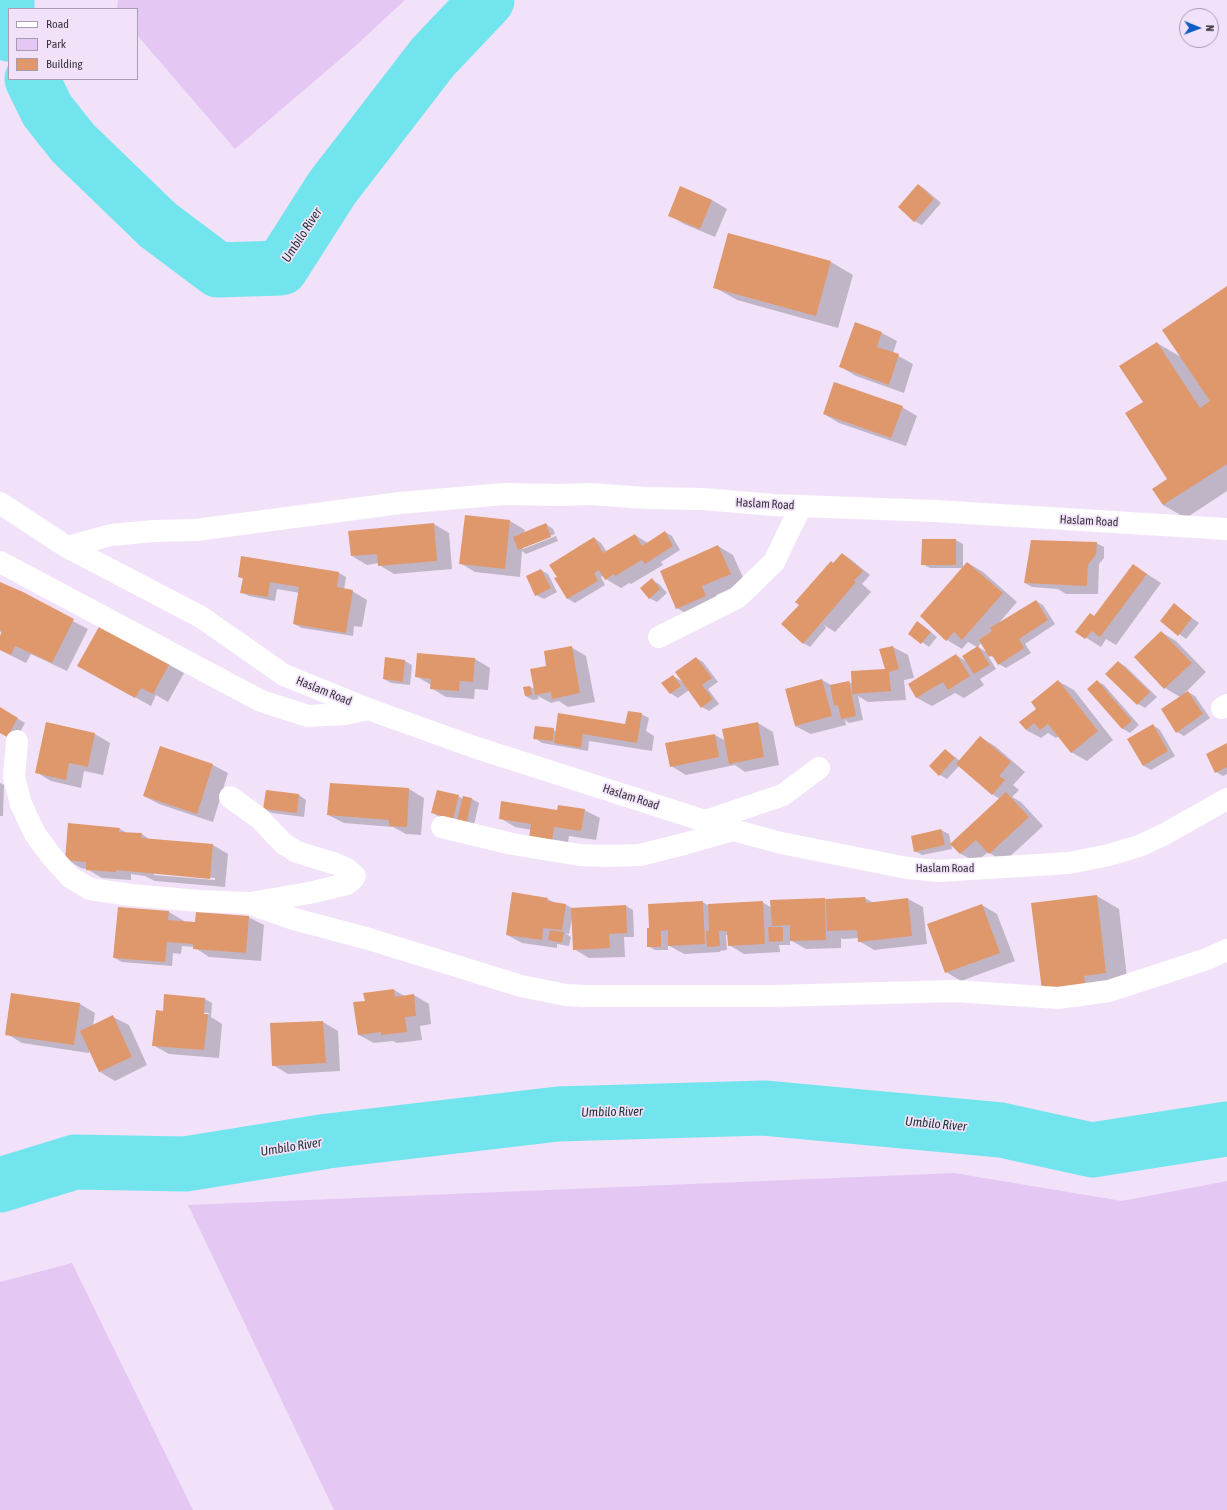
<!DOCTYPE html>
<style>
body{margin:0}
#map{position:relative;width:1227px;height:1510px;overflow:hidden;background:#f1e2f9;font-family:"Asap Condensed",sans-serif}
canvas{display:block}
.legend{position:absolute;left:8px;top:8px;width:130px;height:72px;box-sizing:border-box;background:#f1e2f9;border:1px solid #a89dae;margin:0;padding:5px 7px;list-style:none;font-size:12px;color:#3b353e}
.legend li{display:flex;align-items:center;gap:8px;height:20px}
.legend b{width:20px;border:1px solid #a89dae}
.north{position:absolute;left:1179px;top:8px;width:40px;height:40px;box-sizing:border-box;background:#f1e2f9;border:1px solid #a89dae;border-radius:50%;rotate:91deg;font-size:11px;font-weight:700;line-height:16px;text-align:center;color:#3b353e}
.north::after{content:'';display:block;margin:auto;width:14px;height:18px;background:#0b5cc6;clip-path:polygon(50% 0,100% 100%,50% 72%,0 100%)}
</style>
<div id="map">
<canvas width="1227" height="1510"></canvas>
<ul class="legend">
<li><b style="height:5px;background:#fff"></b>Road</li>
<li><b style="height:11px;background:#e5c7f4"></b>Park</li>
<li><b style="height:11px;background:#df976c"></b>Building</li>
</ul>
<div class="north">N</div>
</div>
<script>
const context = document.querySelector('canvas').getContext('2d');
context.lineJoin = 'round';
function fill(path, color) { context.fillStyle = color; context.fill(path, 'evenodd'); }
const shape = rows => new Path2D(rows.map(r => 'M' + r).join(''));
function stroke(path, color, width, dash) { context.strokeStyle = color; context.lineWidth = width; context.lineCap = dash ? 'butt' : 'round'; context.setLineDash(dash || []); context.stroke(path); }
function drawText(font, color, halo, rows, align = 'center') {
  context.font = font + ' "Asap Condensed",sans-serif'; context.lineWidth = 3.5; context.setLineDash([]); context.textBaseline = 'middle'; context.strokeStyle = halo; context.fillStyle = color; for (const [text, x, y, turn = 0] of rows) {
    context.save(); context.translate(x, y); context.rotate((+turn || 0) * Math.PI / 180); context.textAlign = isNaN(turn) ? turn : align; if (halo) context.strokeText(text, 0, 0); context.fillText(text, 0, 0); context.restore();
  }
}
fill(shape([
 [118,0,405,0,351,50,235,149,137,35,137,9,117,9],
 [954,1173,1122,1201,1227,1181,1227,1510,334,1510,188,1205],
 [72,1263,193,1510,0,1510,0,1282]
]), '#e5c7f4');
fill(shape([
 [919,185,926,190,941,203,922,225,914,221],
 [681,187,712,200,727,209,715,237,684,224,669,215],
 [831,262,853,275,838,328,737,300,714,287],
 [1227,287,1227,491,1186,518,1163,505,1168,479,1144,403,1157,343,1181,357],
 [856,323,882,333,897,341,893,353,913,364,904,393,856,376,841,367],
 [902,407,917,416,906,446,839,423,824,414],
 [510,521,525,530,524,533,546,524,553,529,555,534,523,547,523,549,556,536,558,541,526,554,522,551,520,577,475,572,460,563],
 [434,524,449,533,452,569,394,574,379,565,379,563,367,565,352,556],
 [665,532,672,536,680,550,661,562,663,565,631,584,629,583,621,588,606,579,603,576,601,577,605,585,575,603,568,599,556,579,594,538,601,543,607,552,635,535,648,543],
 [956,540,963,544,963,568,930,568,922,564],
 [1096,543,1104,547,1104,558,1099,564,1098,594,1066,594,1058,589,1032,587,1025,583],
 [718,546,733,555,745,582,716,595,721,604,692,617,677,608],
 [842,554,849,558,870,575,862,584,871,592,835,632,824,625,826,628,810,647,803,643,800,605],
 [968,563,983,572,1017,602,999,623,1036,601,1043,605,1055,624,1025,644,1031,653,1006,668,999,664,996,659,987,654,996,669,980,679,984,685,964,698,955,693,932,706,917,698,909,684,956,655,967,662,977,647,968,642,962,649,947,640,922,616],
 [982,642,988,653,978,647],
 [1133,565,1161,583,1116,645,1106,639,1101,647,1077,632,1095,617],
 [541,570,548,574,557,592,544,599,536,595],
 [339,573,346,577,344,590,352,591,367,600,362,627,354,626,353,636,302,628,294,624,300,593,277,589,275,601,249,596,241,592,244,579,239,577],
 [652,580,659,584,667,593,657,602,649,598],
 [0,583,88,629,67,671,31,654,26,663,0,650,0,638,3,633,0,632],
 [1174,605,1199,623,1186,639,1161,621],
 [918,622,937,637,929,647,909,633],
 [100,626,184,673,168,702,156,695,151,706,93,674],
 [1161,632,1176,641,1206,672,1184,694,1188,692,1195,696,1210,718,1184,736,1177,732,1180,697,1165,688,1136,657],
 [571,647,586,656,595,702,568,707,559,701,551,703,538,696,539,699,533,700,525,696,524,688,530,687,535,689,548,666],
 [893,647,908,655,914,678,904,680,906,700,868,702,858,696,863,720,849,723,845,720,846,725,811,734,795,726,822,680,831,685,849,682,853,684,886,670],
 [696,658,703,662,718,682,708,689,719,704,709,711,702,707,689,690,678,698,670,693,673,676,683,682],
 [386,659,405,661,412,665,410,685,391,683,384,679],
 [475,659,490,668,488,690,475,689,474,699,446,697,431,688,431,685,416,676],
 [1118,662,1125,666,1157,697,1145,708,1138,704,1106,674],
 [1058,681,1074,690,1113,740,1087,761,1071,752,1059,736,1056,738,1048,733,1041,738,1026,730,1037,709],
 [1097,681,1104,685,1139,725,1130,733,1123,729,1088,689],
 [0,708,25,723,15,741,0,732],
 [641,714,649,718,646,731,654,736,652,751,589,741,588,751,542,743,535,738,536,727,557,731,630,726],
 [47,723,95,734,110,743,103,775,84,771,81,788,51,781,36,772],
 [758,723,773,732,779,765,745,772,735,765,686,775,671,766,715,735,726,741],
 [1153,725,1160,730,1175,756,1151,770,1144,766],
 [980,737,995,746,1025,772,1013,785,1019,790,1012,797,1021,802,1043,826,1004,862,988,852,976,862,961,854,952,844,1000,799,992,794,959,766,947,779,940,775,946,750,960,761],
 [1227,745,1227,774,1223,776,1216,772],
 [160,747,213,765,228,773,213,822,159,804,144,796],
 [0,783,4,785,3,816,0,816],
 [409,789,424,798,421,835,406,834,393,827,344,823,328,815],
 [299,795,306,800,304,817,272,813,264,809],
 [458,796,463,799,463,797,472,799,479,803,474,825,439,817,432,812],
 [584,810,600,818,596,840,569,836,567,850,532,830,515,827,500,818,558,811],
 [120,829,127,833,142,834,149,839,213,845,228,854,225,887,155,881,145,876,131,874,131,880,102,878,87,869,81,868,66,859],
 [154,873,215,878,215,880,154,875],
 [941,830,949,834,952,849,922,855,915,851,912,837],
 [1097,896,1119,909,1128,986,1065,1002],
 [865,898,874,903,908,899,923,907,927,944,874,950,859,941,859,938,843,939,841,938,841,948,806,949,790,940,790,945,779,945,780,952,744,954,729,945,728,935,726,935,727,950,720,951,720,952,684,954,668,945,668,950,655,950,648,946,648,929,702,902,708,905,762,902,772,908,825,899],
 [548,899,555,903,566,905,572,908,626,906,633,910,634,937,624,937,625,957,589,958,574,949,572,919,569,934,565,933,571,937,569,946,557,944,557,948,522,943,507,935],
 [982,905,997,914,1015,961,961,981,946,972],
 [119,908,169,912,184,921,184,922,196,924,248,917,264,925,261,961,209,957,194,947,182,946,181,954,173,953,172,966,122,962,115,958],
 [394,990,405,996,414,995,429,1004,431,1024,420,1026,422,1040,397,1043,393,1041,374,1043,359,1035,366,1002],
 [12,994,80,1004,95,1013,93,1026,113,1017,129,1025,147,1065,115,1081,100,1072,90,1050,89,1053,22,1043,7,1034],
 [205,999,212,1003,211,1017,222,1024,219,1058,169,1054,153,1045,164,1011],
 [187,1012,209,1013,208,1015,187,1013],
 [323,1022,338,1031,340,1071,288,1074,273,1065]
]), '#0003');
stroke(shape([
 [7,0,7,31,9,34],
 [32,79,47,110,73,143,158,225,218,270,281,268,332,188,433,57,487,0],
 [0,1185,75,1162,185,1164,328,1141,558,1114,764,1108,1001,1130,1092,1150,1227,1129]
]), '#72e4ee', 55);
fill(shape([
 [918,184,934,199,914,222,898,207],
 [680,186,712,200,700,229,668,216],
 [728,233,831,261,816,316,713,288],
 [1227,286,1227,464,1163,505,1152,489,1167,479,1125,413,1143,402,1119,366,1157,342,1200,408,1210,401,1162,330],
 [855,322,882,332,877,347,899,354,889,385,839,367],
 [834,382,903,406,891,438,823,414],
 [465,515,510,520,505,569,459,564],
 [434,523,437,561,378,566,377,554,351,556,348,531],
 [546,523,551,537,518,550,513,537],
 [665,531,673,546,645,564,642,560,615,576,614,574,605,580,599,570,594,573,598,581,567,599,554,578,557,577,549,565,594,537,603,553,635,534,642,546],
 [922,539,956,539,956,565,921,565],
 [1031,540,1097,542,1096,554,1088,565,1087,586,1024,583],
 [718,545,731,574,702,586,706,596,676,609,660,571],
 [842,553,863,571,854,581,856,582,803,644,781,624,799,605,795,602,831,561,833,563],
 [241,556,339,572,337,587,353,590,346,633,293,624,299,587,270,582,268,597,240,593,243,578,238,577],
 [967,562,1003,593,962,640,954,632,946,641,920,616],
 [1133,564,1147,574,1100,637,1092,631,1085,639,1075,632,1090,613,1094,616],
 [541,569,551,588,535,596,526,576],
 [652,578,660,589,649,599,640,588],
 [0,582,23,592,74,619,52,663,15,646,11,655,0,650,0,636,2,631,0,630],
 [1036,600,1048,620,1019,639,1024,648,998,665,992,655,989,657,979,640,992,631,990,628],
 [1174,603,1192,618,1178,636,1160,621],
 [917,621,931,632,921,644,908,634],
 [100,625,170,663,153,694,141,688,135,698,77,666],
 [1161,631,1192,663,1164,689,1134,657],
 [572,646,580,693,552,699,551,692,535,695,530,669,546,666,544,651],
 [893,646,899,669,889,672,891,691,852,694,851,671,885,669,879,649],
 [978,646,990,665,974,674,962,656],
 [417,653,475,658,473,682,460,681,459,691,430,689,431,679,415,677],
 [956,654,970,676,948,690,943,682,916,698,908,684],
 [385,657,405,660,403,682,383,679],
 [696,657,712,678,702,685,713,699,701,708,675,672],
 [1118,661,1150,692,1137,705,1105,674],
 [673,675,681,686,670,694,661,683],
 [822,679,832,716,795,726,785,689],
 [1058,680,1098,731,1071,753,1048,724,1040,730,1034,723,1026,730,1019,722,1036,709,1031,702],
 [1097,680,1132,721,1122,729,1087,689],
 [849,681,856,716,841,719,838,705,834,706,830,685],
 [530,686,532,695,525,696,523,687],
 [1188,691,1203,714,1176,733,1161,709],
 [0,707,18,718,7,737,0,733],
 [628,711,642,713,637,743,583,734,581,748,554,743,558,713,625,724],
 [46,722,95,733,88,767,69,763,66,780,35,773],
 [758,722,764,757,729,764,722,729],
 [1153,724,1168,751,1143,766,1127,739],
 [535,726,554,728,553,741,533,739],
 [715,734,719,757,670,767,665,743],
 [980,736,1011,762,999,776,1005,780,992,795,956,764],
 [1227,743,1227,767,1215,773,1206,754],
 [160,746,213,764,197,814,143,796],
 [945,749,955,758,939,776,929,766],
 [330,783,409,788,407,827,389,826,389,820,327,815],
 [266,790,299,794,297,813,263,809],
 [437,790,459,795,453,819,431,813],
 [1006,792,1029,817,989,854,976,840,960,854,950,844],
 [463,796,472,798,467,822,457,820],
 [501,801,557,810,558,805,585,809,581,831,554,827,552,842,529,838,531,824,499,819],
 [68,823,120,828,119,832,142,833,141,838,213,844,210,879,116,870,116,872,86,870,86,862,65,860],
 [941,829,945,845,914,852,911,836],
 [512,892,548,898,547,901,566,904,562,930,543,928,542,940,506,935],
 [1097,895,1106,973,1084,976,1085,985,1042,990,1031,903],
 [865,897,866,903,908,898,912,936,858,942,857,930,827,931,826,899],
 [825,898,826,940,790,941,790,925,772,926,770,900],
 [703,901,705,944,668,946,668,930,661,931,661,947,647,947,647,928,649,928,648,904],
 [763,901,765,944,728,946,727,931,719,931,720,946,707,947,706,931,709,931,708,904],
 [982,904,1000,953,945,973,927,924],
 [626,905,627,933,609,934,610,948,573,950,571,908],
 [118,907,169,911,168,920,195,922,196,912,249,916,246,953,193,949,193,944,167,942,165,962,113,958],
 [768,927,783,927,783,941,769,942],
 [550,930,564,932,562,943,548,940],
 [394,989,395,997,414,994,416,1016,405,1017,407,1032,381,1035,381,1032,358,1035,353,1002,365,1001,363,993],
 [11,993,80,1003,74,1045,5,1035],
 [164,994,205,998,204,1014,208,1014,204,1050,152,1046,156,1010,163,1011],
 [113,1015,132,1057,99,1072,80,1031],
 [323,1021,326,1063,272,1066,270,1023]
]), '#df976c');
stroke(shape([
 [0,503,67,547,201,617,284,675,368,709,474,747,733,830,781,843,907,868,939,871,1069,863,1109,855,1139,846,1163,835,1227,799],
 [67,547,111,535,154,531,196,530,400,503,504,494,559,495,590,494,646,498,703,499,773,505,935,511,1227,529],
 [0,562,261,701,308,716,345,714,368,709],
 [659,637,737,598,774,562,801,506],
 [1222,708,1227,705],
 [17,741,14,777,21,804,35,834,52,857,70,877,90,889,131,895,199,901,248,903,294,919,369,939,521,986,566,995,586,996,775,996,955,991,1058,998,1109,991,1207,959,1227,950],
 [230,797,259,818,284,844,297,852,336,864,347,869,355,876,353,879,347,884,309,893,250,903],
 [706,821,783,795,819,768],
 [442,827,512,844,580,855,609,856,640,855,684,844,733,830]
]), '#fff', 22);
drawText('12px', '#3b353e', '#f1e2f9', [
 ["Haslam Road",765,504,3],
 ["Haslam Road",1089,521,3],
 ["Haslam Road",324,691,22],
 ["Haslam Road",631,797,18],
 ["Haslam Road",945,868]
]);
drawText('italic 13px', '#1d3234', '#f1e2f9', [
 ["Umbilo River",302,235,-57],
 ["Umbilo River",612,1112,-1],
 ["Umbilo River",936,1124,5],
 ["Umbilo River",291,1147,-9]
]);
</script>
